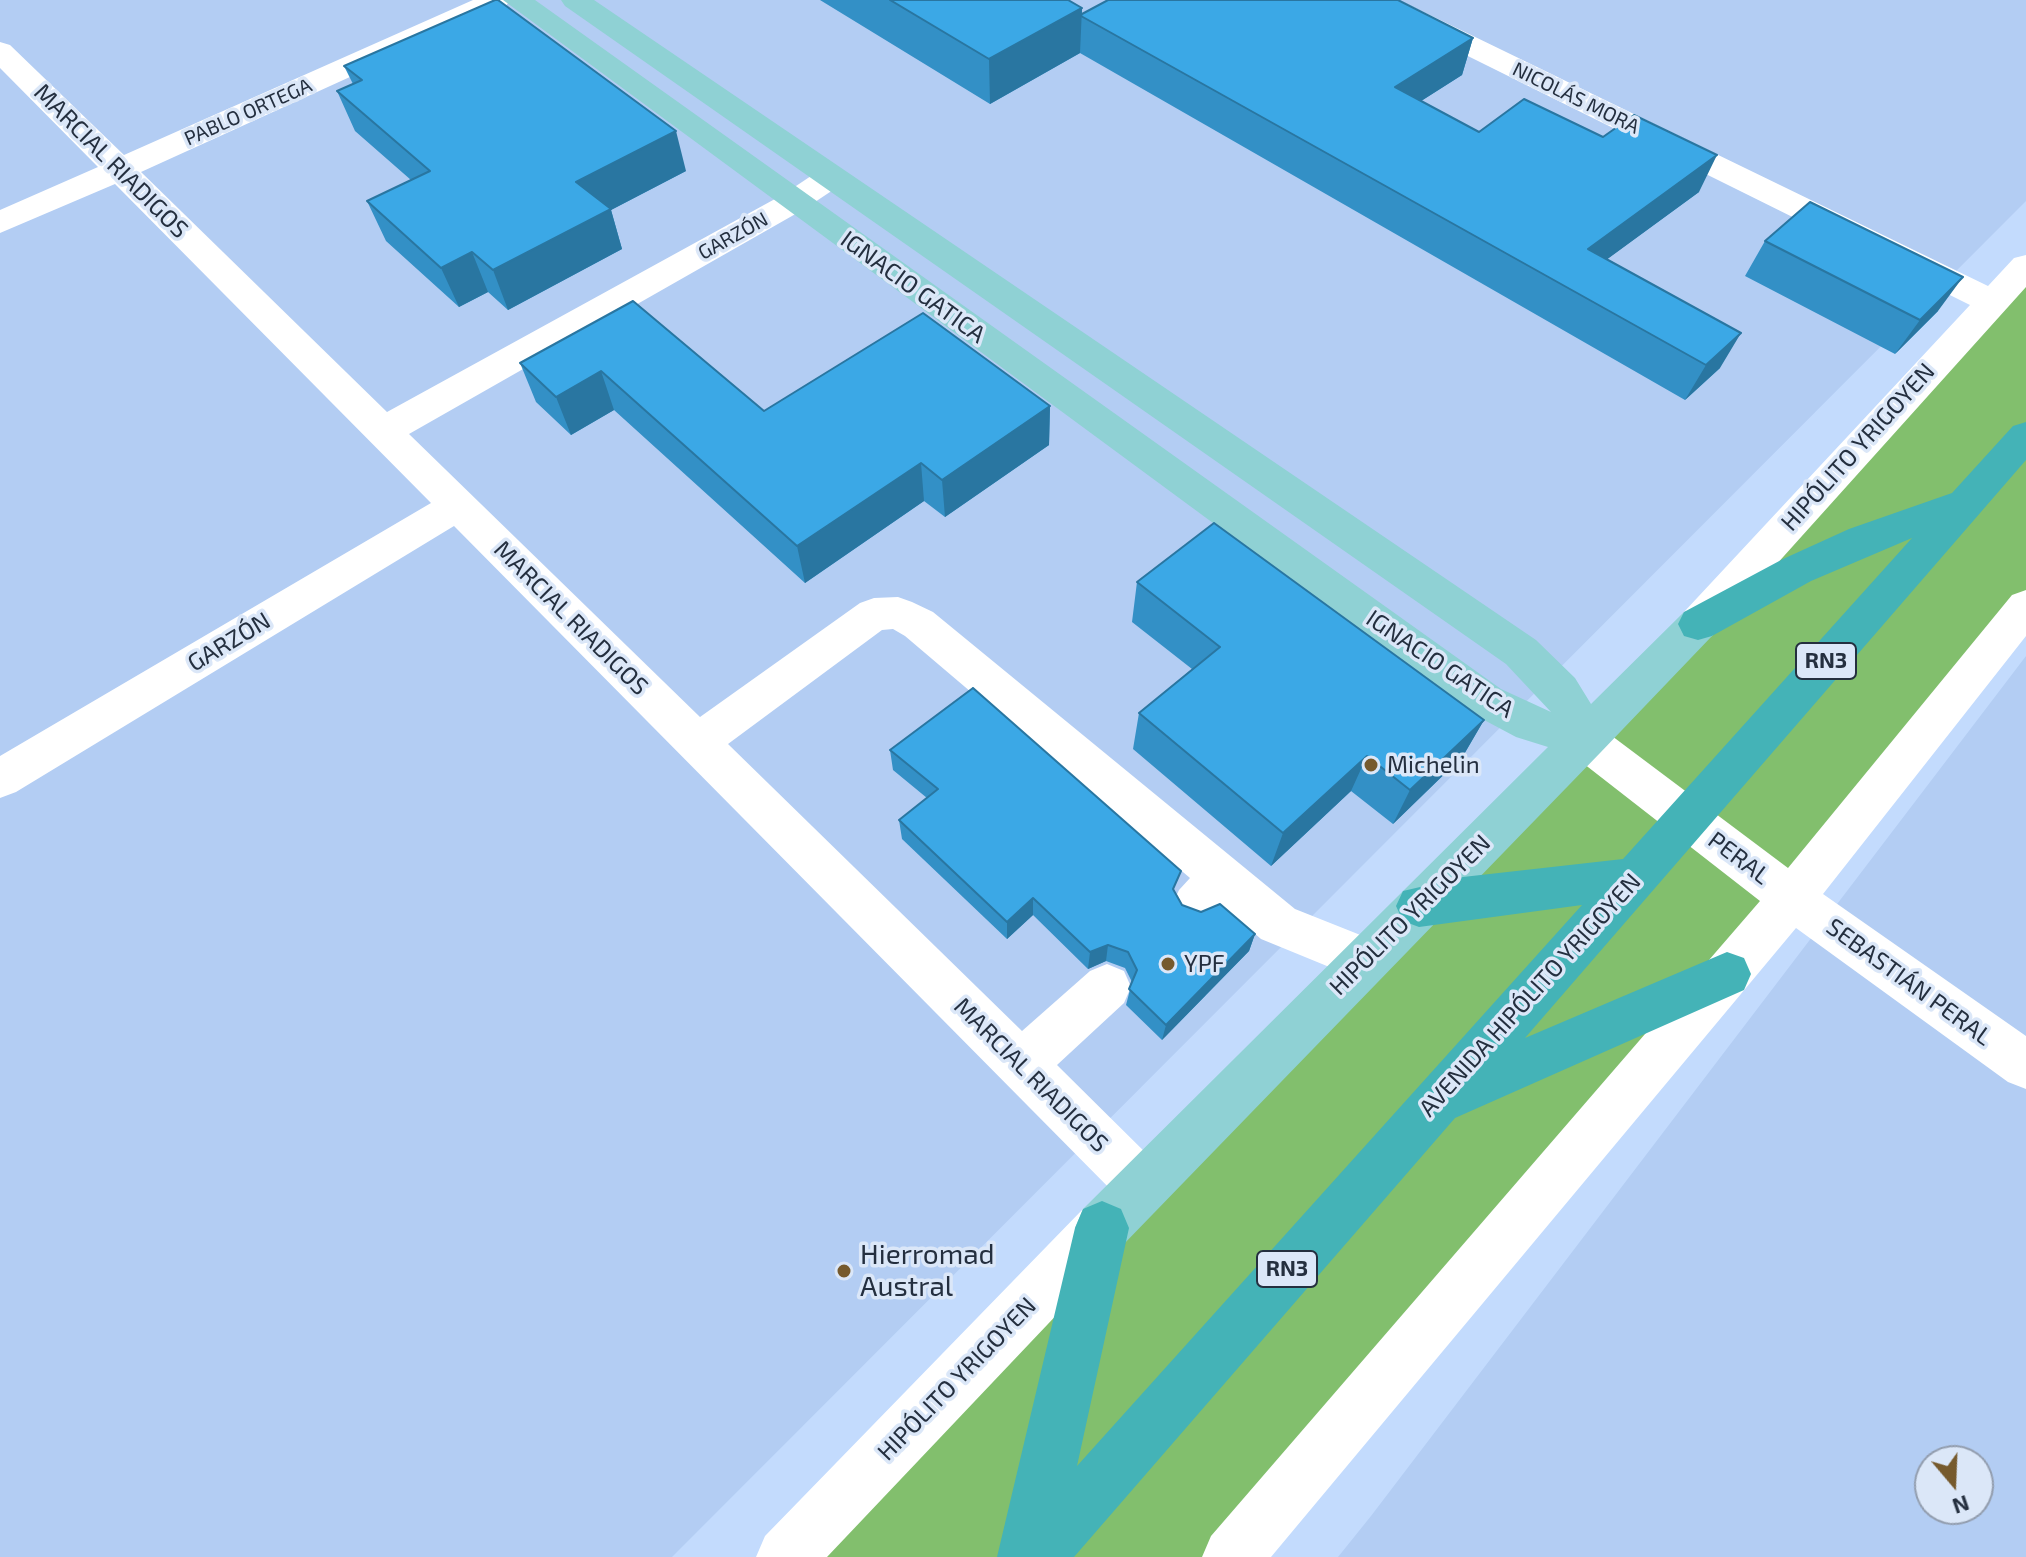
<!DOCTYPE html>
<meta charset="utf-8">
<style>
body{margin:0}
#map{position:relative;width:2026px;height:1557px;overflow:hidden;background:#c3dbfd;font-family:"Exo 2",sans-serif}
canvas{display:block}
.north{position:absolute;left:1914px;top:1445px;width:80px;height:80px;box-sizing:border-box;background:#dbe7f8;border:2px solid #929dae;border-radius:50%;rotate:161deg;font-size:22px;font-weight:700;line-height:32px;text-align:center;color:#242f3f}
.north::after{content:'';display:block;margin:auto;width:28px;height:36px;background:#765a2d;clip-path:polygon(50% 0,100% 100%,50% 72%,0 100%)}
</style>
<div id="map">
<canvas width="2026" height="1557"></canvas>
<div class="north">N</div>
</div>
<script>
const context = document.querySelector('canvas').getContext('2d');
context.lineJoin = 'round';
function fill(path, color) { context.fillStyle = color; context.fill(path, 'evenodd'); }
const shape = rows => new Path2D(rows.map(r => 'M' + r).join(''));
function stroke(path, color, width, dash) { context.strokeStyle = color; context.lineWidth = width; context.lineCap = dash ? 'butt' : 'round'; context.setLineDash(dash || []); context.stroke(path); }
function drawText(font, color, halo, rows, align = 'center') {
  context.font = font + ' "Exo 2",sans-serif'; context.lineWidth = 7; context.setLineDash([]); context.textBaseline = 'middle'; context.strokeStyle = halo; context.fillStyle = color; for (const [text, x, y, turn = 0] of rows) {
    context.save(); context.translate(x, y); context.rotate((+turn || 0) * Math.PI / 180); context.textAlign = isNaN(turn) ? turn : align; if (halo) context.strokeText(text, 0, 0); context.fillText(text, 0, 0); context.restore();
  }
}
fill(shape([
 [0,0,2026,0,2026,201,672,1557,0,1557],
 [2026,656,2026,1557,1338,1557,1371,1516],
 [1930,1461,1978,1461,1978,1509,1930,1509]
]), '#b3cdf3');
fill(shape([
 [2026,266,2026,606,1232,1557,786,1557]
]), '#82bf6d');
fill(shape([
 [473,0,510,0,506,6,141,172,387,412,784,194,820,170,831,167,842,170,847,177,842,184,806,208,409,434,700,717,860,603,874,598,898,597,912,602,933,612,1295,909,1383,944,1390,960,1383,976,1366,982,1261,939,1224,907,1211,920,1195,926,1179,920,1172,905,1179,890,1190,878,905,636,893,629,882,630,728,744,1022,1031,1090,971,1107,964,1124,971,1131,987,1124,1003,1057,1065,1160,1167,1168,1185,1160,1203,1142,1211,1124,1203,454,526,16,792,0,798,0,756,431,503,115,184,0,233,0,210,98,167,0,68,0,42,10,45,124,155,473,0],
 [1363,0,1399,0,1988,286,2014,258,2026,255,2026,287,1712,636,1698,640,1684,636,1678,624,1684,612,1970,305,1367,6,1363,0],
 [2026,590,2026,636,1823,894,2026,1036,2026,1089,2008,1082,1796,928,1271,1557,1202,1557,1211,1536,1760,901,1570,753,1563,740,1570,727,1585,722,1600,727,1788,868,2012,595,2026,590],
 [1102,1201,1121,1209,1129,1228,1121,1247,827,1557,756,1557,765,1536,1083,1209,1102,1201]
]), '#fff');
fill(shape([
 [503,0,535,0,1501,689,1551,712,1506,664,565,6,561,0,594,0,1536,640,1575,678,1591,704,1684,612,1698,608,1712,612,1718,624,1712,636,1600,753,1121,1247,1102,1255,1083,1247,1075,1228,1083,1209,1548,747,1516,737,1471,713,503,0]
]), '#8fd1d4');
fill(shape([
 [2026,422,2026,460,1525,1038,1727,952,1744,958,1751,974,1744,990,1455,1118,1074,1557,997,1557,1075,1228,1083,1209,1102,1201,1121,1209,1129,1228,1077,1466,1582,905,1419,927,1403,921,1396,906,1403,891,1463,877,1623,859,1912,538,1811,581,1712,636,1698,640,1684,636,1678,624,1684,612,1783,559,1849,529,1952,493,2013,426,2026,422]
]), '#44b3b7');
fill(shape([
 [820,0,1068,0,1082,8,1082,14,1473,38,1462,75,1421,101,1479,132,1699,192,1607,259,1720,368,1685,400,1080,53,990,104],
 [344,66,686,171,611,210,622,249,508,310,488,292,459,307,386,241,367,201,411,180,355,131,337,91,353,84],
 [1765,241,1938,311,1895,354,1745,276],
 [633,301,764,411,1050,406,1049,445,945,517,924,501,805,583,614,410,571,435,536,402,520,363],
 [1137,582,1484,720,1463,756,1393,824,1351,791,1271,866,1133,749,1139,713,1192,669,1132,622],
 [890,750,1175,892,1182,905,1255,934,1249,951,1162,1040,1126,1005,1132,982,1125,968,1106,961,1088,969,1033,915,1007,939,902,839,899,820,927,798,893,770]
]), '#3390c6');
fill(shape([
 [1082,8,1080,53,990,104,989,59],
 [1473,38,1462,75,1385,124,1395,87],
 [676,131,686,171,611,210,622,249,508,310,493,270,576,182],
 [1717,155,1699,192,1572,285,1588,249],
 [472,252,488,292,459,307,441,268],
 [1963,277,1938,311,1895,354,1920,320],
 [1741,333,1720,368,1685,400,1706,365],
 [601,371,614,410,571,435,556,397],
 [1050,406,1049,445,945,517,942,480],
 [921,463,924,501,805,583,797,546],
 [1484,720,1463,756,1393,824,1410,790],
 [1367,756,1351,791,1271,866,1283,833],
 [1033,898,1033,915,1007,939,1007,922],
 [1255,934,1249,951,1162,1040,1166,1025],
 [1108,945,1106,961,1088,969,1090,952]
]), '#2976a1');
const building = shape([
 [495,0,498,0,676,131,576,182,611,209,493,270,472,252,441,268,367,201,430,171,337,91,362,80,344,66,495,0],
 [890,0,1068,0,1082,8,989,59,890,0],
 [1108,0,1398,0,1473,38,1395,87,1479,132,1524,99,1603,137,1634,115,1717,155,1588,249,1741,333,1706,365,1081,16,1082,14,1108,0],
 [1810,202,1963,277,1920,320,1765,241,1810,202],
 [633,301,764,411,923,313,1050,406,942,480,921,463,797,546,601,371,556,397,520,363,633,301],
 [1214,523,1484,720,1410,790,1367,756,1283,833,1139,713,1220,647,1137,582,1214,523],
 [973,688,1181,871,1173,889,1182,905,1201,912,1220,904,1255,934,1166,1025,1129,989,1137,970,1128,952,1108,945,1090,952,1033,898,1007,922,899,820,938,789,890,750,973,688]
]);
fill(building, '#3ba8e6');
stroke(building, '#2976a1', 2);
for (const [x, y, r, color] of [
 [1371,765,8,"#765a2d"],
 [1168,964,8,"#765a2d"],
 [844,1271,8,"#765a2d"]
]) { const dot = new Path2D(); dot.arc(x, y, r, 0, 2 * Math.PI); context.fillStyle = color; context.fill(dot); stroke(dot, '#dbe7f8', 3); }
drawText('20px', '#242f3f', '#dbe7f8', [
 ["NICOLÁS MORA",1576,98,26],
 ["PABLO ORTEGA",248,112,-24],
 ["GARZÓN",733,236,-29]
]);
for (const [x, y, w] of [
 [1826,661,60],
 [1287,1269,60]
]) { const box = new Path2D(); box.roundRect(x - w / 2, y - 18, w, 36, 6); context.fillStyle = '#dbe7f8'; context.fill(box); stroke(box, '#242f3f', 2); }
drawText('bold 22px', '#242f3f', null, [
 ["RN3",1826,661],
 ["RN3",1287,1269]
]);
drawText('24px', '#242f3f', '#dbe7f8', [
 ["MARCIAL RIADIGOS",111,161,45],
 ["IGNACIO GATICA",913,287,36],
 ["HIPÓLITO YRIGOYEN",1858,447,-48],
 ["MARCIAL RIADIGOS",571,618,45],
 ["GARZÓN",229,642,-31],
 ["IGNACIO GATICA",1440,664,34],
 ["PERAL",1739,858,37],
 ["HIPÓLITO YRIGOYEN",1410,915,-45],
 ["SEBASTIÁN PERAL",1909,982,36],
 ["AVENIDA HIPÓLITO YRIGOYEN",1530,995,-48],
 ["MARCIAL RIADIGOS",1031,1075,45],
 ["HIPÓLITO YRIGOYEN",957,1379,-46]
]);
drawText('24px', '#242f3f', '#dbe7f8', [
 ["Michelin",1387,765],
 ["YPF",1184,964]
], 'left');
drawText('28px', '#242f3f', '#dbe7f8', [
 ["Hierromad",860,1255],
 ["Austral",860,1287]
], 'left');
</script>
